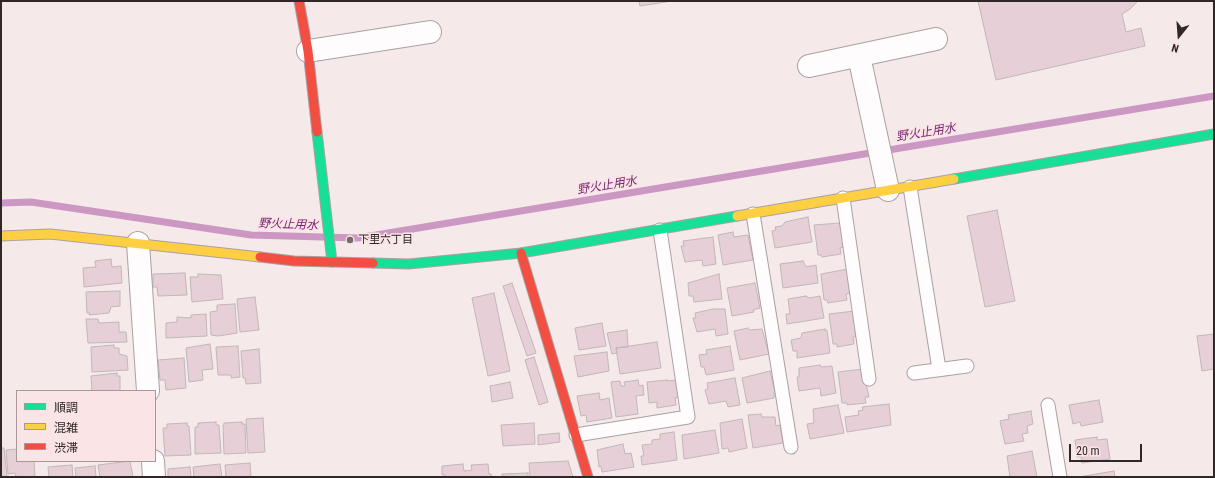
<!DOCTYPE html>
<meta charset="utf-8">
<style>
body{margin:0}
#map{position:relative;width:1215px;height:478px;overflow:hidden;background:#f5e9ea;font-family:"Roboto Condensed","Noto Sans JP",sans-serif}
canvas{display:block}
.frame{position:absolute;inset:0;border:2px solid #2f2728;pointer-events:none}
.legend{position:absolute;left:16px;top:390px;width:140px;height:72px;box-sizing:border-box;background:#fae4e6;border:1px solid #a9989a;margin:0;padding:5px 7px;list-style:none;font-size:12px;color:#2f2728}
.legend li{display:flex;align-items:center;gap:8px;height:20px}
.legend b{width:20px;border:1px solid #a9989a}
.north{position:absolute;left:1159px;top:16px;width:40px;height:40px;-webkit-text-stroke:3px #fae4e6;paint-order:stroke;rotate:197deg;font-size:11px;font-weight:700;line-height:16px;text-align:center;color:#2f2728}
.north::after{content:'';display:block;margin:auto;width:14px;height:18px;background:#2f2728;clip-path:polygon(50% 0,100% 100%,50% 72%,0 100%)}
.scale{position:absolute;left:1069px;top:444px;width:73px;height:18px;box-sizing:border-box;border:2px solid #2f2728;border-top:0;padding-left:5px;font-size:12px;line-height:14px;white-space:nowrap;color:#2f2728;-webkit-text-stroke:3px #fae4e6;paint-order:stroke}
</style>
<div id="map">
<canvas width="1215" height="478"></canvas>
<div class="frame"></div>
<ul class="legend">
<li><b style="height:5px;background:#16e098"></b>順調</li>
<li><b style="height:5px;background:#ffcf43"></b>混雑</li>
<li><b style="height:5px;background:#f24e42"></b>渋滞</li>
</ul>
<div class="north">N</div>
<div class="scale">20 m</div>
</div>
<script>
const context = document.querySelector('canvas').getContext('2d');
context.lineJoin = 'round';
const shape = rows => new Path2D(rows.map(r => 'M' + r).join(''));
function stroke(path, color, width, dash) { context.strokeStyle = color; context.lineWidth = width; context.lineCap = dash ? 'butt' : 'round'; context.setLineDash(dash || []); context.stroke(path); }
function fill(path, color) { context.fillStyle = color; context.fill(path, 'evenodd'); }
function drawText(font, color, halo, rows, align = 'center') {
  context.font = font + ' "Roboto Condensed","Noto Sans JP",sans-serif'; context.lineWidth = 3; context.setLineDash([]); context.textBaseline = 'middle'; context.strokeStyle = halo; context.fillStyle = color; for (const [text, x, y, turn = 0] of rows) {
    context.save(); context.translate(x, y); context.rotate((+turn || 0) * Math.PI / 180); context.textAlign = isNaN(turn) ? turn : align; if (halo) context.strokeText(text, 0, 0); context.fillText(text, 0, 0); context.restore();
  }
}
stroke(shape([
 [1,203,31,202,251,235,358,238,1214,96]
]), '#cd97c4', 7);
const building = shape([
 [639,1,672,1,640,6,639,1],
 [978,1,1138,1,1130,9,1122,14,1126,32,1141,28,1145,46,996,80,978,1],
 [997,210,1015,301,985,307,967,216,997,210],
 [808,217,812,242,775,248,772,231,776,230,775,227,782,226,785,222,808,217],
 [840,223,844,247,840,248,841,254,822,257,821,255,818,255,814,225,840,223],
 [733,232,734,237,748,235,753,260,723,265,718,235,733,232],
 [713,237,716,264,703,266,702,260,685,262,681,246,684,246,683,241,713,237],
 [111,259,112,267,121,266,122,283,84,287,83,268,96,267,95,261,111,259],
 [803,261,806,267,816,265,818,283,783,288,780,264,803,261],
 [848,269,850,293,846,294,847,300,828,303,827,300,824,300,821,274,848,269],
 [185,273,187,295,158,296,157,287,153,287,153,274,185,273],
 [198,274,221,275,223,299,192,302,190,277,198,277,198,274],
 [719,274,722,299,694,302,693,296,689,296,688,283,719,274],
 [512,283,536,353,527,356,503,286,512,283],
 [755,283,760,308,753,310,754,312,732,316,727,288,755,283],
 [120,291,120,306,111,307,109,313,89,315,90,313,87,313,86,292,120,291],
 [494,293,510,371,488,376,472,298,494,293],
 [806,296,809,298,820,296,824,318,787,324,786,314,790,314,788,299,806,296],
 [255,297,259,330,240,332,237,299,255,297],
 [235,304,237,333,218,336,211,335,210,312,217,311,217,305,235,304],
 [713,309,725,309,728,334,716,336,715,329,697,332,693,318,696,318,695,313,713,309],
 [855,311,858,336,853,337,854,344,837,347,837,344,833,344,829,314,855,311],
 [206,314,207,336,166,338,166,323,177,322,177,317,191,318,191,315,206,314],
 [86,319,98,319,99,323,119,322,119,332,126,332,127,342,88,343,86,319],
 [602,323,606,346,579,350,575,328,602,323],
 [748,328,749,330,762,329,769,354,740,360,734,331,748,328],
 [825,329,825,331,827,330,830,353,797,358,797,351,793,351,791,340,801,338,802,333,825,329],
 [627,330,628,347,616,348,617,353,612,354,607,333,627,330],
 [1214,334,1214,369,1202,371,1197,336,1214,334],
 [657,342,661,368,620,374,616,348,657,342],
 [210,344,213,369,202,370,203,380,189,382,186,348,210,344],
 [114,345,114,348,119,348,119,354,127,356,128,370,92,372,91,347,114,345],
 [238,346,240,377,231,378,231,375,218,375,216,347,238,346],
 [730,346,734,370,706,375,704,367,701,367,699,355,707,354,706,350,730,346],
 [259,349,261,383,246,384,245,378,243,378,241,351,259,349],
 [607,352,609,371,578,377,574,356,607,352],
 [534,357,548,402,539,405,525,360,534,357],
 [184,358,186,388,166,390,165,380,160,380,158,360,184,358],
 [820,365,821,367,832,366,836,393,821,396,820,388,799,391,797,377,799,377,799,368,820,365],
 [863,369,869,397,865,397,866,403,847,405,847,403,842,403,838,372,863,369],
 [770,371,775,392,774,392,774,398,747,403,742,378,770,371],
 [117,373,117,376,120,376,120,391,92,391,91,376,117,373],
 [735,378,740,405,728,407,726,401,709,404,705,390,708,389,707,383,735,378],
 [638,380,639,386,643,385,644,395,636,396,638,414,616,417,611,382,620,381,621,386,625,386,624,382,638,380],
 [667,380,667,381,677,380,679,397,675,398,676,405,657,408,657,402,649,403,647,382,667,380],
 [510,382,513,398,492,402,490,386,510,382],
 [599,393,600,400,609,398,612,418,587,422,586,415,581,416,577,396,599,393],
 [1099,400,1103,422,1081,426,1080,422,1073,424,1069,405,1099,400],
 [889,404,891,425,847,432,845,417,859,415,858,411,863,410,862,407,889,404],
 [838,405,844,433,810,439,807,424,814,423,813,409,838,405],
 [1031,411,1033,424,1027,426,1028,433,1022,434,1024,441,1005,444,1000,421,1009,419,1008,415,1031,411],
 [761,414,762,417,775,417,776,426,780,425,783,443,753,448,748,415,761,414],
 [263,418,265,452,248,453,246,419,263,418],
 [742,419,747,448,729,452,728,448,722,449,720,423,742,419],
 [216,422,216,425,219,425,221,453,195,454,195,427,198,427,198,423,216,422],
 [242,422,242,424,245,424,246,453,224,454,223,425,224,425,224,423,242,422],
 [187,423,187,426,189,426,191,455,165,456,163,428,167,428,167,424,187,423],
 [534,423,535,444,503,446,501,425,534,423],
 [715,430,719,453,684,459,682,435,715,430],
 [674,432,677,460,642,465,641,456,644,456,642,445,652,444,652,440,660,439,660,434,674,432],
 [559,433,560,442,538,445,538,435,559,433],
 [1097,437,1097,440,1107,439,1110,459,1082,463,1081,457,1077,457,1075,440,1097,437],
 [623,444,625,454,631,453,634,467,602,472,601,466,599,467,597,450,623,444],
 [1,448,4,448,7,476,1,477,1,448],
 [17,449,17,461,34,461,35,477,16,477,15,473,8,474,6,450,17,449],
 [1032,451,1037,477,1010,477,1007,456,1032,451],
 [130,461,133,477,100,477,98,465,130,461],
 [568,461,573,477,530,477,529,463,568,461],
 [250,463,251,477,226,477,225,465,250,463],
 [220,464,222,477,194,477,193,467,220,464],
 [463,464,464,471,472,470,471,465,488,464,489,474,491,474,492,477,445,477,445,475,442,475,442,466,463,464],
 [72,465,73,477,49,477,48,467,72,465],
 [95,466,96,477,76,477,75,468,95,466],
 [190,467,191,477,168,477,168,469,190,467],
 [1114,471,1115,477,1079,477,1114,471],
 [528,473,528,477,502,477,502,474,528,473]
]);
fill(building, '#e7cfd8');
stroke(building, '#c0b7b8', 1);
const lane = shape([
 [910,187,939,369],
 [843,198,869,379],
 [753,214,791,447],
 [914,373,967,366],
 [1048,405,1060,477],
 [576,435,688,417,660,230]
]);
const street = shape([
 [308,51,430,32],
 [859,56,888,190],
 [809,66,936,39],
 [138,243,148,391],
 [153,461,154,477]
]);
const fast = shape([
 [317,132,332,262],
 [954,179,1214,134],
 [373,263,409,264,521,253,737,216]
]);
const slow = shape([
 [737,216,954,179],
 [1,236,50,234,260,257]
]);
const jam = shape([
 [299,1,308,51,317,132],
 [521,253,588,477],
 [260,257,294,261,373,263]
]);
stroke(lane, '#aaa1a2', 15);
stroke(street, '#aaa1a2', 24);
stroke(fast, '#aaa1a2', 11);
stroke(slow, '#aaa1a2', 11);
stroke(jam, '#aaa1a2', 11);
stroke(lane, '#fefcfc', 13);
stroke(street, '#fefcfc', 22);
stroke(fast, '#16e098', 9);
stroke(slow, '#ffcf43', 9);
stroke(jam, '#f24e42', 9);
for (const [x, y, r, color] of [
 [350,240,4,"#746b6c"]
]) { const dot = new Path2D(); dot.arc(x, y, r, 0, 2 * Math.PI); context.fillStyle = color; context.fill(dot); stroke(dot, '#fae4e6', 1.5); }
drawText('11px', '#2f2728', '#fae4e6', [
 ["下里六丁目",358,240]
], 'left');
drawText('italic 12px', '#7a2473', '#fae4e6', [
 ["野火止用水",926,133,-9],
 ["野火止用水",607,186,-9],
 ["野火止用水",288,225,2]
]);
</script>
